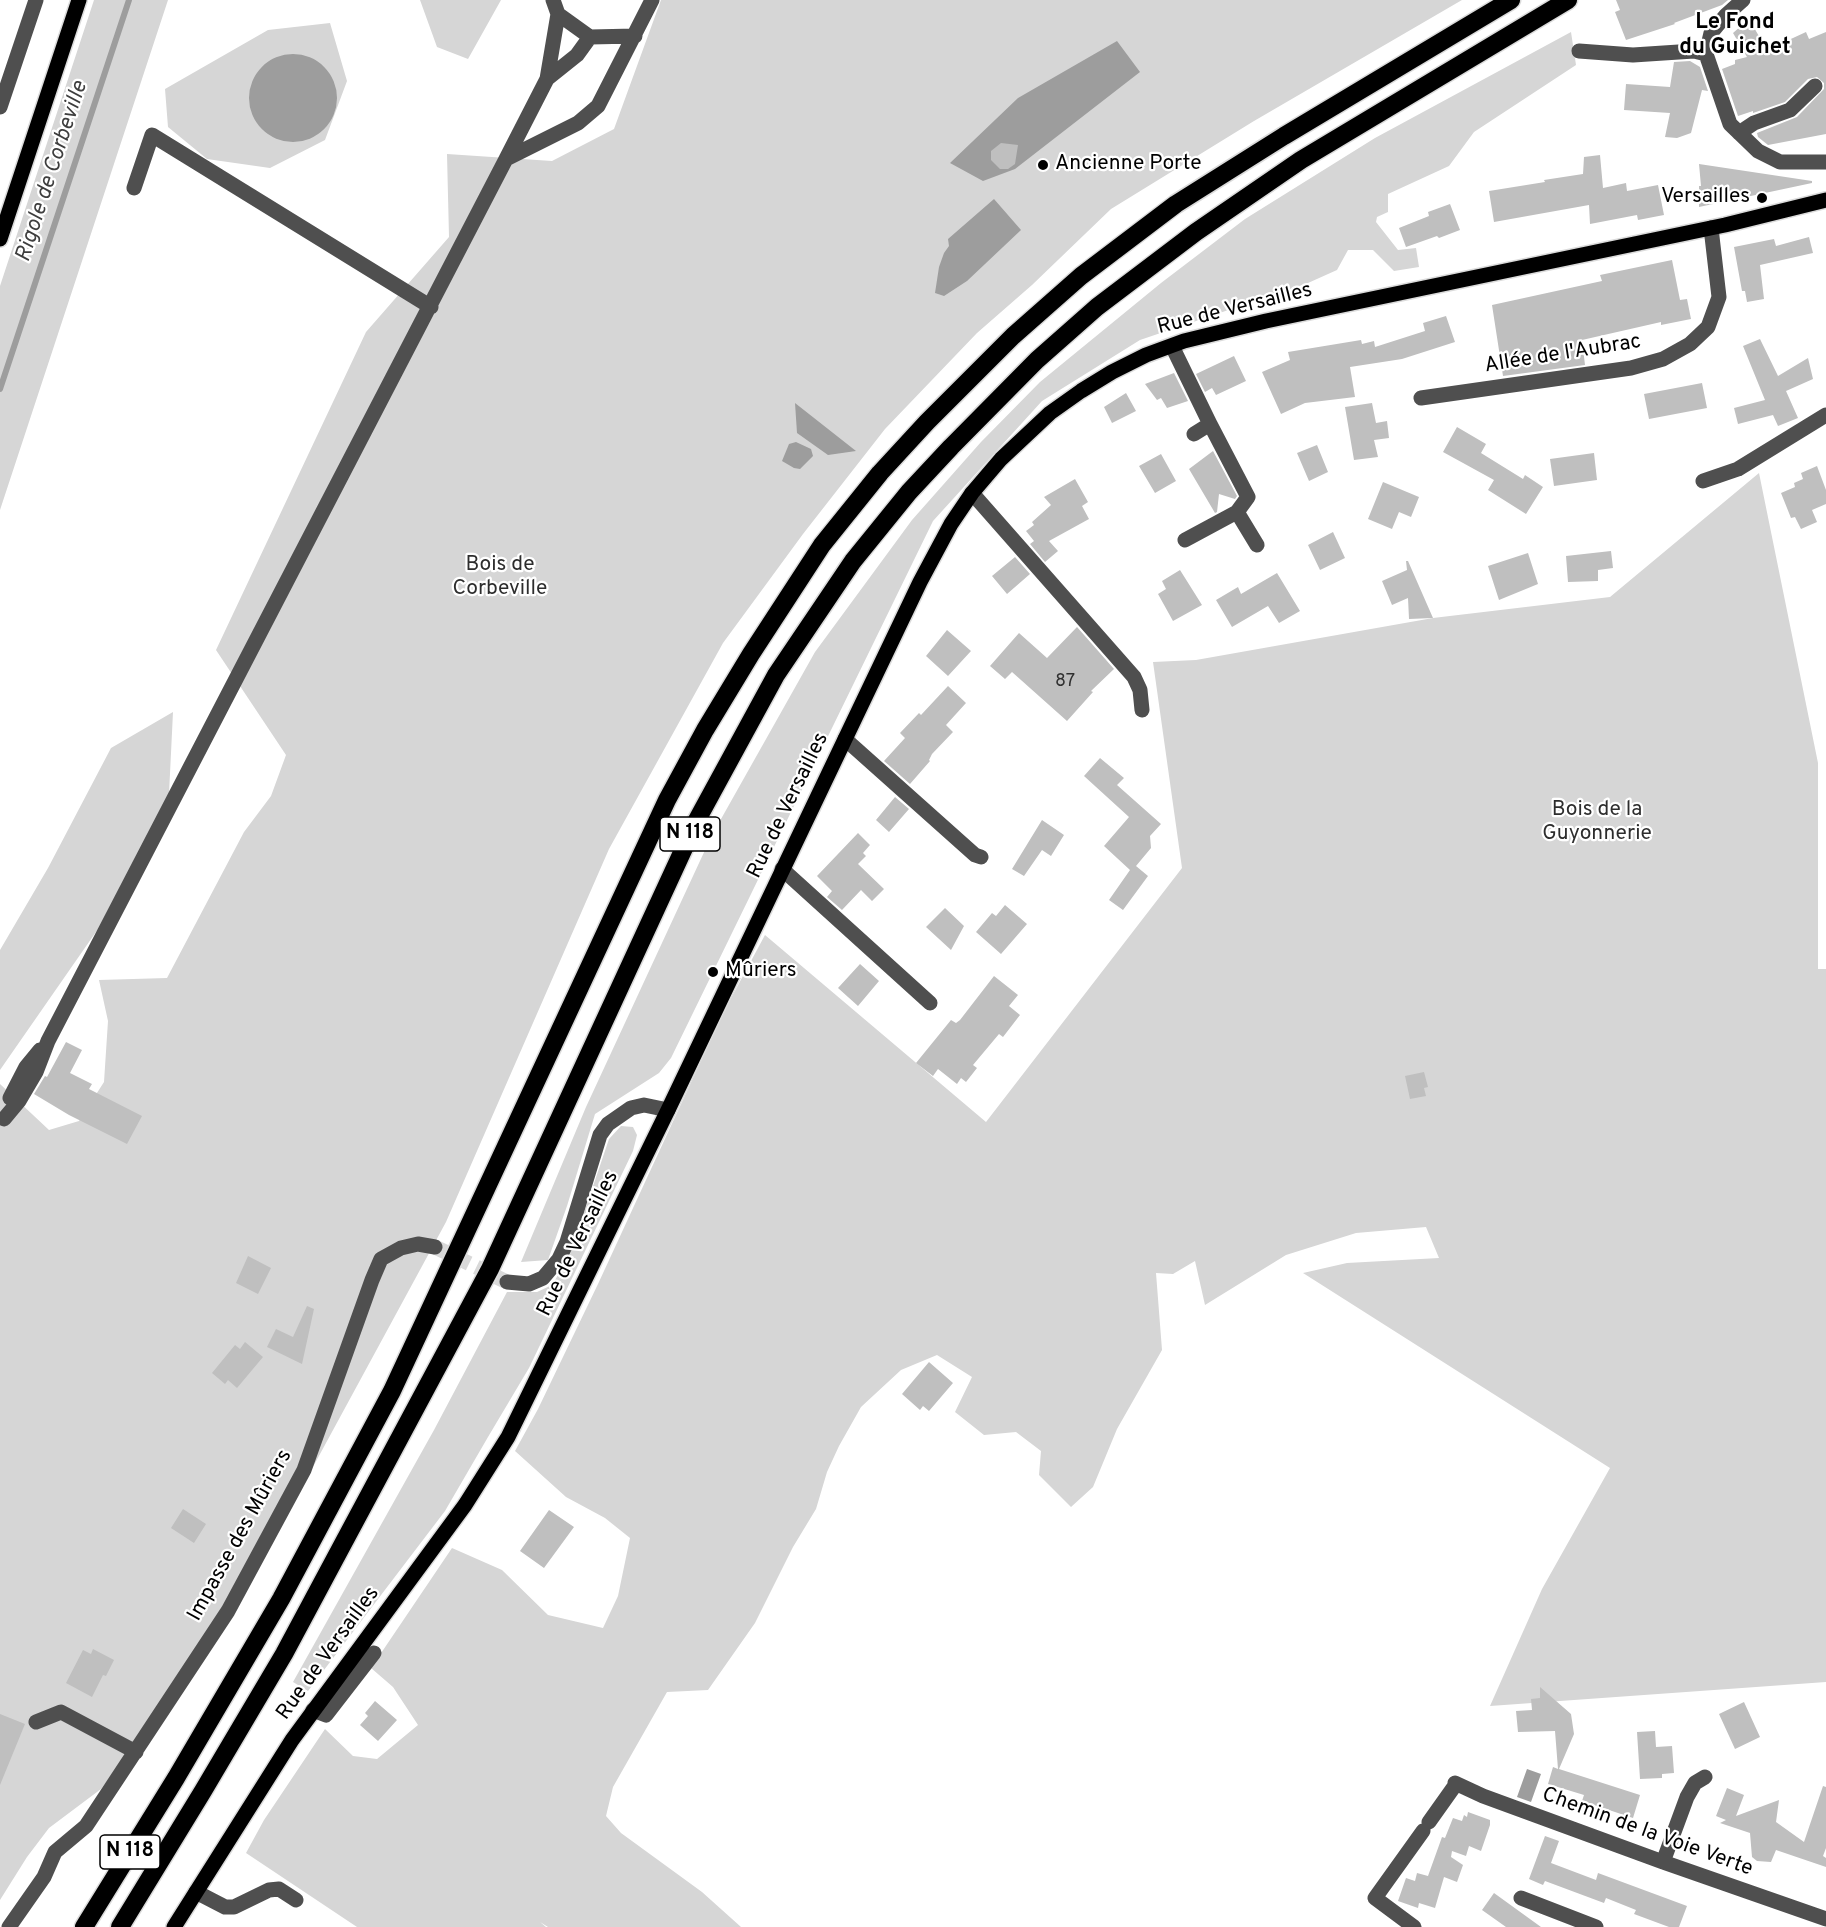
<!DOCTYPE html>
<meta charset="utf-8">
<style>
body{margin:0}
canvas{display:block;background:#fff}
</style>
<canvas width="1826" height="1927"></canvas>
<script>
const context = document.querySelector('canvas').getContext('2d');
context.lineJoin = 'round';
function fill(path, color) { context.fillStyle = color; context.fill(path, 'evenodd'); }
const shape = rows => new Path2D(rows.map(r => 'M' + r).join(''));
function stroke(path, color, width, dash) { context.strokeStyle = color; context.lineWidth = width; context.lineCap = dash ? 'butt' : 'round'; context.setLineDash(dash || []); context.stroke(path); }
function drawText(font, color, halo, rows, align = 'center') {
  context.font = font + ' Overpass,sans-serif'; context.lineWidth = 4.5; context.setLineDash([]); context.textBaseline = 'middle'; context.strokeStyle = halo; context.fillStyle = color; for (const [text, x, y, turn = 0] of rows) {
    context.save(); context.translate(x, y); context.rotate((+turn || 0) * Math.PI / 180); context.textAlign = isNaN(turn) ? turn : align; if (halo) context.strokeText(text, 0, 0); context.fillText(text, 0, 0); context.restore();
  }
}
fill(shape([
 [94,0,168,0,0,510,0,286],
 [420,0,501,0,468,59,437,47],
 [661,0,1462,0,1254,121,1111,209,1032,285,977,333,885,429,803,534,723,643,609,849,446,1222,238,1605,101,1789,49,1828,27,1857,0,1900,0,1084,49,1130,79,1121,104,1082,108,1021,99,980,167,978,244,832,271,796,286,755,216,650,366,332,449,237,447,154,552,161,614,129],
 [330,23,347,81,325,140,270,168,207,159,168,127,165,89,268,30],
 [1571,32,1576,65,1474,132,1449,166,1388,194,1388,212,1377,217,1376,222,1398,250,1416,248,1419,267,1394,271,1373,250,1348,250,1337,270,1308,283,1140,340,1042,401,933,521,671,1058,659,1073,595,1114,567,1206,548,1260,521,1262,586,1107,712,835,815,652,912,520,981,442,1040,382,1161,283,1245,219,1375,138],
 [1759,473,1818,763,1818,969,1826,969,1826,1682,1490,1706,1542,1589,1610,1468,1303,1273,1347,1263,1439,1258,1426,1227,1356,1233,1286,1255,1205,1305,1195,1261,1173,1274,1156,1273,1162,1350,1117,1429,1093,1487,1071,1507,1039,1475,1041,1451,1016,1432,984,1435,955,1412,972,1377,937,1355,901,1370,861,1407,839,1446,827,1472,816,1509,793,1547,755,1623,708,1690,667,1692,613,1787,606,1816,621,1833,702,1892,741,1927,548,1927,540,1922,546,1927,357,1927,246,1853,264,1820,325,1729,353,1756,377,1759,418,1725,393,1687,371,1668,452,1548,502,1570,548,1615,603,1628,618,1596,630,1538,605,1518,566,1497,515,1451,538,1409,598,1284,723,1013,765,935,986,1122,1182,868,1153,662,1196,660,1433,618,1610,597],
 [173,712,169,794,98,929,0,1070,0,950,48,868,111,748],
 [621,1126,633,1127,637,1135,633,1151,529,1368,488,1437,445,1511,308,1691,293,1682,434,1430,507,1292,537,1292,552,1285,569,1257,609,1139]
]), '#d6d6d6');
fill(shape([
 [1117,41,1140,72,1015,169,983,181,950,163,1018,98],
 '249 98a44 44 0 1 1 88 0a44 44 0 1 1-88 0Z',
 [994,199,1021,230,967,281,944,296,935,293,939,267,944,253,949,246,948,239],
 [795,403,856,451,828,455,797,433],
 [796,442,811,449,813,456,800,469,794,468,782,461,789,444],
 [1527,1769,1541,1774,1531,1802,1517,1797]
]), '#9d9d9d');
stroke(shape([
 [0,389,129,0]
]), '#9d9d9d', 6);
fill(shape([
 [1616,0,1728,0,1722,5,1674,23,1675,24,1626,40,1615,12,1620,10],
 [1749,19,1767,50,1806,32,1809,39,1826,32,1826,134,1768,145,1758,137,1757,133,1797,117,1824,89,1824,83,1817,77,1808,79,1785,102,1753,113,1753,111,1738,116,1722,69,1735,64,1735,60,1747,57,1733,33],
 [1690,61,1700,67,1708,91,1702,90,1691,133,1677,138,1665,137,1670,113,1624,110,1626,84,1670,87,1674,62],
 [1001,143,1018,145,1015,164,1008,169,1000,169,991,160,991,151],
 [1600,155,1603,188,1626,183,1627,191,1658,185,1664,215,1638,220,1637,215,1590,224,1589,205,1494,222,1489,191,1545,182,1544,180,1583,174,1584,157],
 [1699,164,1812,181,1812,183,1699,207,1699,186,1701,186],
 [1450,204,1460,230,1439,238,1437,236,1406,247,1399,228,1429,216,1428,212],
 [1809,237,1813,253,1760,265,1764,299,1747,302,1745,291,1742,291,1734,247,1774,239,1776,246],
 [1672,260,1680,300,1687,299,1691,319,1661,325,1661,322,1582,340,1585,365,1503,376,1492,305,1602,281,1600,275],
 [1446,316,1455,342,1402,359,1350,367,1355,397,1305,403,1281,414,1262,372,1290,360,1288,352,1361,340,1362,344,1374,341,1375,347,1425,331,1423,323],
 [1760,339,1778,376,1808,358,1813,379,1786,391,1798,418,1778,426,1773,415,1738,424,1734,408,1765,400,1743,346],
 [1234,356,1246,381,1216,395,1212,388,1205,392,1196,374],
 [1174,373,1188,401,1167,408,1161,398,1157,400,1145,384],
 [1702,383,1707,408,1649,419,1644,394],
 [1126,393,1136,411,1112,423,1104,407],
 [1372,403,1376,423,1387,421,1389,438,1374,440,1378,457,1354,460,1345,407],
 [1457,427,1486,444,1481,453,1523,479,1525,475,1543,487,1526,514,1488,490,1494,480,1443,452],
 [1317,445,1328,472,1309,481,1297,453],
 [1213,451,1237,496,1235,499,1219,494,1217,512,1215,513,1189,469],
 [1594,453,1597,480,1554,486,1550,459],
 [1161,454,1176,481,1155,493,1139,466],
 [1817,466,1826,490,1826,504,1812,510,1817,522,1801,529,1795,517,1791,518,1781,493,1795,487,1794,483,1803,479,1801,473],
 [1075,479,1088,502,1082,506,1089,519,1049,541,1058,551,1045,562,1030,544,1034,541,1026,531,1034,525,1032,522,1051,505,1044,497],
 [1383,482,1419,497,1411,517,1399,512,1392,529,1368,519],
 [1333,532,1345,558,1320,570,1308,545],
 [1611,551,1613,568,1598,570,1598,581,1568,582,1566,556],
 [1528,553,1538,584,1499,600,1488,566],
 [1015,557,1030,574,1007,594,992,576],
 [1406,561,1408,561,1433,618,1409,619,1408,598,1392,605,1382,581,1407,570],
 [1180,570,1202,605,1173,621,1158,594,1166,589,1162,581],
 [1277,573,1300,611,1279,623,1268,606,1232,627,1216,600,1238,587,1241,594],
 [1077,627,1114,669,1091,691,1093,692,1067,721,1012,672,1005,679,990,666,1019,633,1047,658],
 [947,630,971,651,948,676,926,656],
 [948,686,966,703,946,725,953,732,932,754,929,760,930,761,910,784,884,761,905,738,900,733,919,713,921,715],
 [1100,758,1124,778,1117,785,1161,824,1150,836,1151,848,1136,866,1148,876,1123,910,1109,900,1130,870,1104,846,1129,817,1084,776],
 [895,797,909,809,889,832,876,820],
 [1042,820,1064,835,1051,856,1042,850,1024,876,1012,869],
 [858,833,870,845,863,853,866,856,858,864,884,889,872,901,861,890,842,910,827,897,832,891,817,876],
 [1005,905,1027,924,1001,954,976,932,992,913,996,916],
 [945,908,964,926,951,950,926,927],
 [860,964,879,981,858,1006,838,988],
 [994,976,1018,995,1009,1006,1020,1015,1003,1037,999,1034,973,1065,977,1068,966,1082,961,1078,957,1084,938,1069,933,1076,916,1063,951,1020,956,1023,960,1020],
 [66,1042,82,1050,70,1073,92,1084,89,1089,142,1116,127,1144,69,1115,34,1094,45,1076,47,1077],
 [1424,1072,1428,1087,1424,1088,1426,1096,1410,1099,1405,1076],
 [248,1256,271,1268,258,1294,236,1283],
 [307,1306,314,1309,302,1364,267,1347,276,1329,293,1337],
 [245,1342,263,1357,237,1388,228,1380,225,1384,212,1373,235,1345,240,1349],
 [929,1362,953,1383,929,1411,923,1406,920,1410,902,1394],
 [183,1509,206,1524,194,1543,171,1528],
 [549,1510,574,1527,544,1568,520,1551],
 [93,1649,114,1660,106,1676,103,1675,92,1697,66,1683,83,1650,91,1654],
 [1540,1687,1571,1714,1574,1734,1559,1769,1640,1795,1633,1818,1582,1801,1584,1795,1548,1784,1553,1767,1558,1769,1555,1731,1518,1732,1516,1711,1532,1710,1531,1699,1540,1698],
 [375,1701,397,1720,378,1741,360,1725,368,1716,365,1713],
 [1744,1702,1760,1737,1735,1749,1719,1714],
 [0,1714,25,1724,0,1785],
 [1655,1731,1656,1747,1672,1746,1674,1773,1662,1774,1662,1778,1640,1779,1637,1732],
 [1823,1786,1826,1787,1826,1848,1823,1856,1826,1858,1826,1867,1776,1850,1771,1862,1757,1861,1752,1857,1750,1833,1720,1823,1726,1820,1716,1816,1727,1788,1744,1795,1736,1816,1779,1800,1776,1822,1804,1842],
 [1468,1812,1490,1820,1490,1825,1481,1851,1469,1846,1466,1856,1452,1851,1451,1857,1463,1865,1457,1882,1444,1877,1435,1908,1419,1903,1418,1908,1398,1901,1406,1878,1415,1881,1417,1873,1428,1876,1442,1837,1445,1838,1453,1818,1462,1821,1464,1815,1467,1817],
 [1545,1836,1559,1841,1551,1863,1596,1880,1598,1873,1687,1906,1679,1927,1669,1927,1634,1914,1636,1910,1606,1898,1604,1903,1545,1881,1543,1885,1529,1879],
 [1494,1893,1541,1927,1506,1927,1482,1910]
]), '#bfbfbf');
stroke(shape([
 [435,1247,507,1282]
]), '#d9d9d9', 15, [15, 8]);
const major = shape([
 [0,239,79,0],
 [174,1927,292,1740,465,1505,508,1437,668,1110,920,582,951,524,972,493,1001,459,1050,413,1081,391,1112,372,1146,355,1184,341,1266,321,1725,225,1826,200]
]);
const highway = shape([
 [84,1927,176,1778,281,1599,392,1391,667,800,705,730,751,654,822,545,880,473,927,422,1013,336,1081,276,1176,204,1284,136,1511,0],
 [120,1927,203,1791,284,1654,490,1269,697,820,776,675,853,561,909,492,951,447,1037,360,1097,307,1196,232,1301,160,1568,0]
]);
stroke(major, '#dbdbdb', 18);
stroke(highway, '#dbdbdb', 21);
stroke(shape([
 [553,0,558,14,590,37,635,36],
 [1743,0,1726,15,1711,33,1706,54,1730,124,1758,151,1780,162,1826,162],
 [1579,51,1633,55,1694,51,1706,54],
 [547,79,577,55,590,37],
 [0,107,36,0],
 [1739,133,1754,123,1790,110,1815,86],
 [506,159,547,79,558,14],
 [134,188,152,135,431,307],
 [1172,346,1210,424,1194,434],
 [1421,398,1631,368,1663,359,1690,344,1708,327,1719,297,1711,228],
 [1210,424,1248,497,1237,512],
 [1703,481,1738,469,1826,415],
 [972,493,1134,677,1140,690,1142,710],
 [1185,540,1237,512,1257,545],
 [845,739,975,855,981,857],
 [782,869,930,1003],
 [10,1098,26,1067,40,1050],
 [4,1119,19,1101,36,1072,48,1041,506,159,578,123,598,106,652,0],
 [507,1282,529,1284,543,1278,559,1259,567,1242,600,1135,608,1124,631,1108,644,1105,668,1110],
 [313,1710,326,1715,374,1653],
 [36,1722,61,1712,136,1752],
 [1455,1783,1483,1796,1663,1862,1826,1919],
 [1429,1822,1456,1784],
 [1663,1862,1687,1797,1695,1783,1705,1777],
 [196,1892,225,1907,234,1907,269,1890,279,1889,296,1900],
 [1521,1898,1596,1927],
 [9,1927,44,1877,55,1852,86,1826,228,1611,304,1470,372,1280,381,1259,401,1248,418,1244,435,1247],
 [1414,1927,1375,1898,1423,1831]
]), '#4f4f4f', 15);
stroke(major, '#000', 15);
stroke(highway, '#000', 18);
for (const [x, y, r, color] of [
 [1043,165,6,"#000"],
 [1762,198,6,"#000"],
 [713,972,6,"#000"]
]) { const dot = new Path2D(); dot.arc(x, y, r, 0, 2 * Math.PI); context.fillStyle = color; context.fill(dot); stroke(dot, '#fff', 2); }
drawText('18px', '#303030', null, [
 ["87",1065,682]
]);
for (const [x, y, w] of [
 [690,834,60],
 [130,1852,60]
]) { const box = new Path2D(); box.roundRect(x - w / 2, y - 17, w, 34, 4.5); context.fillStyle = '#fff'; context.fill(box); stroke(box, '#000', 1.5); }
drawText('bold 20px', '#000', null, [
 ["N 118",690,834],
 ["N 118",130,1852]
]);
drawText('21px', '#000', '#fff', [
 ["Ancienne Porte",1055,165],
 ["Versailles",1750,198,"right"],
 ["Mûriers",725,972]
], 'left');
drawText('21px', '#000', '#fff', [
 ["Rue de Versailles",1235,310,-14],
 ["Allée de l'Aubrac",1563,355,-9],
 ["Rue de Versailles",789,806,-64],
 ["Rue de Versailles",579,1244,-64],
 ["Impasse des Mûriers",241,1536,-61],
 ["Rue de Versailles",329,1654,-54],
 ["Chemin de la Voie Verte",1647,1833,20]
]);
drawText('21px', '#2d2d2d', '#fff', [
 ["Bois de",500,566],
 ["Corbeville",500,590],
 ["Bois de la",1597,811],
 ["Guyonnerie",1597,835]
]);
drawText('bold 22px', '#000', '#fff', [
 ["Le Fond",1735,24],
 ["du Guichet",1735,49]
]);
drawText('italic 22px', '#3e3e3e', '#fff', [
 ["Rigole de Corbeville",53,172,-72]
]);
</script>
